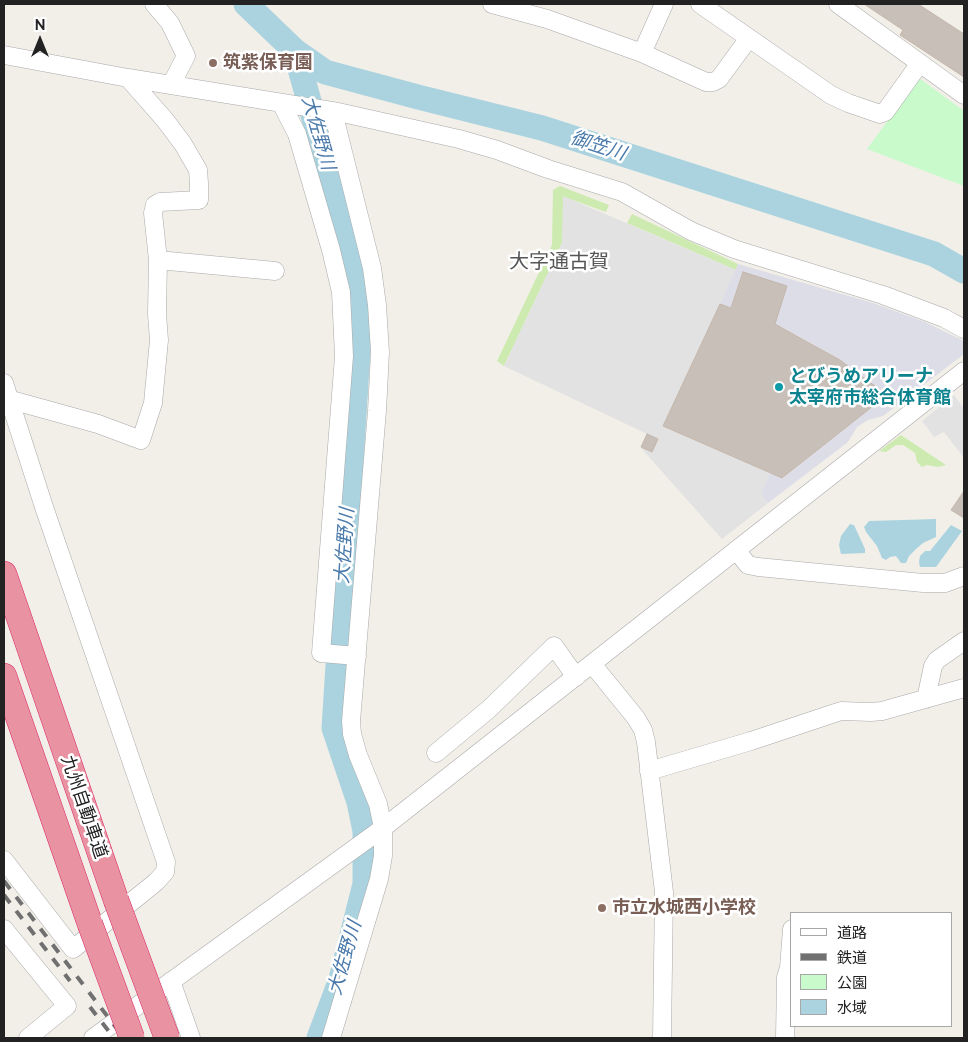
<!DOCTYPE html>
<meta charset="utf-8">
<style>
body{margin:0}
#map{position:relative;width:968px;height:1042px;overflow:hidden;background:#f2efe9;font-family:Raleway,"Noto Sans JP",sans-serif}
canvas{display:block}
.frame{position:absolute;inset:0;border:5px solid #222;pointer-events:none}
.legend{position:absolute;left:790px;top:912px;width:162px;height:115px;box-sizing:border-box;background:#fff;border:1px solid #a7a7a7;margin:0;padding:6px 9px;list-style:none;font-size:15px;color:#222}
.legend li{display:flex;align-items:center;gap:10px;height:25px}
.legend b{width:25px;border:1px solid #a7a7a7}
.north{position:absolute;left:15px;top:15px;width:50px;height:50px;-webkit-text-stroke:4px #fff;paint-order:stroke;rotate:0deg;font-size:14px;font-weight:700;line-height:20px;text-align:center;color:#222}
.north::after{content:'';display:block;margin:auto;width:18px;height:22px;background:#222;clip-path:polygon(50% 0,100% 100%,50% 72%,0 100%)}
</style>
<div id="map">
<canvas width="968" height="1042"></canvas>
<div class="frame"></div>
<ul class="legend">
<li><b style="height:6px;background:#fff"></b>道路</li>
<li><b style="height:6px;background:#707070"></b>鉄道</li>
<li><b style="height:14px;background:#c8facc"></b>公園</li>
<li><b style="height:14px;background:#aad3df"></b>水域</li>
</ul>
<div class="north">N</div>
</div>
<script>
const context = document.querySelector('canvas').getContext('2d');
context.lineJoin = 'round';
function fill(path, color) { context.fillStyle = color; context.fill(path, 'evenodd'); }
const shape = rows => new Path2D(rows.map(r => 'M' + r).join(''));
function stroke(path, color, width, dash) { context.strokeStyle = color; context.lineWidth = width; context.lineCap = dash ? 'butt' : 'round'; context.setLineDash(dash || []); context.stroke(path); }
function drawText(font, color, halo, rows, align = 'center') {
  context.font = font + ' Raleway,"Noto Sans JP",sans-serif'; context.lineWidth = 5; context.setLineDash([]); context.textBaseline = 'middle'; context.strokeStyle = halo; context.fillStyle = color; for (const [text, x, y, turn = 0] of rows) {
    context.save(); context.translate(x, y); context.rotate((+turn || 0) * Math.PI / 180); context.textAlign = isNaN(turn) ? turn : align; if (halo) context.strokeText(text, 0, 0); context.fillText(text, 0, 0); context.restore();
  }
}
fill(shape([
 [560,186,609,205,606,212,564,197,562,243,504,366,497,361,552,245,553,190],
 [632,214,738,264,736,270,627,223],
 [901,435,946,465,938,467,927,465,922,467,917,462,915,453,903,445,896,445,886,452,879,451]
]), '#cdebb0');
fill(shape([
 [919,78,964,111,964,186,867,149]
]), '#c8facc');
fill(shape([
 [563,196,736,270,663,426,770,473,761,494,768,503,722,539,641,448,647,434,504,366,562,243],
 [954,395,964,409,964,458,944,432,934,437,922,421]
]), '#e2e2e2');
fill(shape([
 [738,264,873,303,925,322,962,340,964,343,964,354,883,416,868,420,857,427,848,442,768,503,761,494,770,473,783,478,886,395,840,360,809,342,774,323,720,304]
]), '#dddde8');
fill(shape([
 [936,519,936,537,923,543,915,550,909,556,906,563,901,563,896,556,890,557,886,560,882,558,877,546,866,532,864,527,869,521],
 [850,524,854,525,865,549,865,553,841,554,839,545,841,536],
 [951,525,962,531,936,567,920,567,919,562,920,556,925,551,930,551]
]), '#aad3df');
stroke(shape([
 [246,4,295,51,325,72,418,97,542,128,934,254,964,271],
 [295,51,362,290,334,728,359,802,365,831,365,884,341,979,319,1038]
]), '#aad3df', 25);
const building = shape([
 [864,4,918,4,964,34,964,77,900,35,903,30,864,4],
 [743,272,787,286,775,324,840,360,887,395,782,478,663,426,720,304,731,308,743,272],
 [647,434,658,439,652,452,641,447,647,434],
 [964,491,964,518,951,510,964,491]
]);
fill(building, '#c7bfb8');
stroke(building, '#c4b6ab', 1);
const minor = shape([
 [154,4,170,23,186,56,171,85],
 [492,4,547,19,642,53,706,82,713,82,719,79,749,38],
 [700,4,831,95,848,103,880,114,885,112,920,63],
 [838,4,964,95],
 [642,53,664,4],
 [4,55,128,78,338,112,459,139,497,150,548,169,622,192,691,231,734,249,883,295,944,318,964,329],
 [281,103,297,134,331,250,341,292,344,356,321,653,357,656],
 [158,260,275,271],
 [4,383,44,507,166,862,165,872,156,882,73,949,4,860],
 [4,398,98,424,141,440,153,403,159,340,157,314,158,260,153,213,155,205,160,202,199,200,199,183,198,170,183,144,165,120,128,78],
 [736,550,748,565,758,567,923,583,945,583,964,576],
 [592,664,636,718,643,730,646,742,664,892,662,1038],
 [926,699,933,666,937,660,964,641],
 [436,753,489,709,554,646,576,677],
 [649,771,751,741,841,711,871,712,882,711,964,688],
 [4,929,67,1006,28,1038],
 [171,981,191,1038],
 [93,1038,383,828,964,371],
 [331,1038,379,879,383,856,383,828,378,804,358,755,352,734,351,721,377,411,380,352,377,305,372,268,333,112],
 [785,1038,786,977,789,968,792,929]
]);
const highway = shape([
 [4,574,116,900],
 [4,676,90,924]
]);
stroke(minor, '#a9a9a9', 19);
stroke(highway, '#dc2a67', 26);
stroke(minor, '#fff', 18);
stroke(highway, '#e892a2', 25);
stroke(shape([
 [4,881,124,1038],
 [4,895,70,981],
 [90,1007,114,1038]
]), '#707070', 4, [10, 10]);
const highwayBridge = shape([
 [116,900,167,1038],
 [90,924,132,1038]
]);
stroke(highwayBridge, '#dc2a67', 26, []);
stroke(highwayBridge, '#e892a2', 25);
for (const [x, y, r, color] of [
 [213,63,5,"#8d6e63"],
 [779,387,5,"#0f9aa8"],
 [602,908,5,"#8d6e63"]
]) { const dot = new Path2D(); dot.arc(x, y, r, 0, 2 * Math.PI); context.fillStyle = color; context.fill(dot); stroke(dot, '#fff', 2); }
drawText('bold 18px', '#785e54', '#fff', [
 ["筑紫保育園",223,63],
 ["市立水城西小学校",612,908]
], 'left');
drawText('bold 18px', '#0d838f', '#fff', [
 ["とびうめアリーナ",789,377],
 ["太宰府市総合体育館",789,398]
], 'left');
drawText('18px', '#222', '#fff', [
 ["九州自動車道",84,807,71]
]);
drawText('italic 19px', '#4a7aab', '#fff', [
 ["大佐野川",318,133,74],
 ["御笠川",598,146,18],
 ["大佐野川",345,546,-86],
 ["大佐野川",345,958,-74]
]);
drawText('20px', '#555', '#fff', [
 ["大字通古賀",559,262]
]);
</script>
